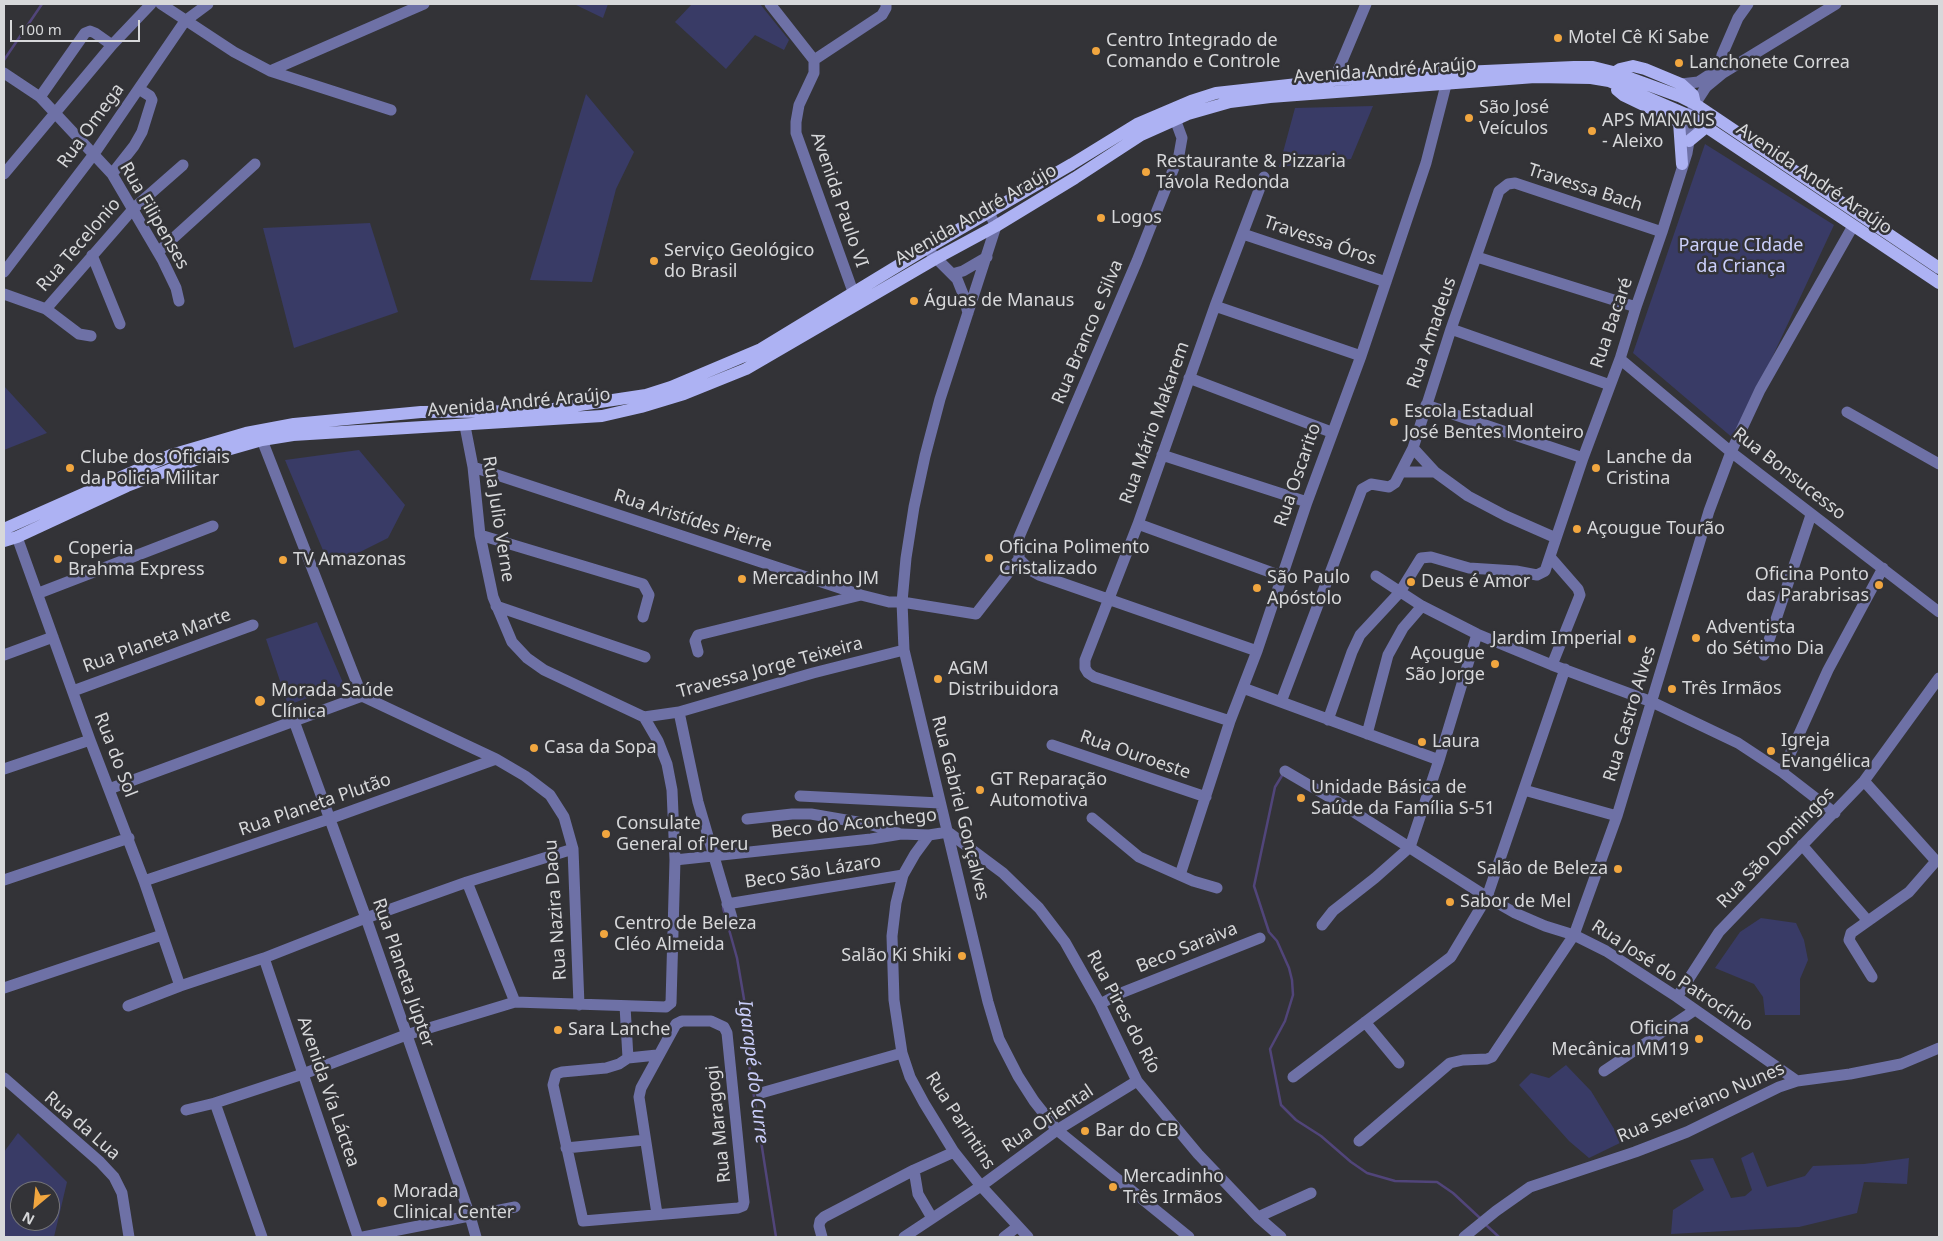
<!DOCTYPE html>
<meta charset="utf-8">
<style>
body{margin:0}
#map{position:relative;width:1943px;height:1241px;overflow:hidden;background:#333337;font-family:"Noto Sans",sans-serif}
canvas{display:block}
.frame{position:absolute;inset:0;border:5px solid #d7d8da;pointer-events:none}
.north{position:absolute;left:10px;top:1181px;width:50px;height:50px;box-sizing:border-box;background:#333337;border:1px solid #757578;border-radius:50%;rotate:208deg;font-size:14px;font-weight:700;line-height:20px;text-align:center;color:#d7d8da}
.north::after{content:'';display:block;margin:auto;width:18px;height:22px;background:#f1a63f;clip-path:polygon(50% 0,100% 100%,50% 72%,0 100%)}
.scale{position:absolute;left:10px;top:20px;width:130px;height:22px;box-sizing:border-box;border:2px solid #d7d8da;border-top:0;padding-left:6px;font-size:15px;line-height:18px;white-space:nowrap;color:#d7d8da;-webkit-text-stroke:4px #333337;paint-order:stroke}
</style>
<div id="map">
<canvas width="1943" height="1241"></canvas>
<div class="frame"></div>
<div class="north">N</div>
<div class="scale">100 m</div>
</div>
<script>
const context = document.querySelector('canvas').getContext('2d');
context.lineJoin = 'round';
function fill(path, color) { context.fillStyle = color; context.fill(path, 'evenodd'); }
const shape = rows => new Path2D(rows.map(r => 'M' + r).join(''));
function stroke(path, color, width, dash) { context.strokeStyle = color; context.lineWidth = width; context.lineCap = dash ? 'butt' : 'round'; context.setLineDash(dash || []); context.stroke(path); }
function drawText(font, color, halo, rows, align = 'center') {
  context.font = font + ' "Noto Sans",sans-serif'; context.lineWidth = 5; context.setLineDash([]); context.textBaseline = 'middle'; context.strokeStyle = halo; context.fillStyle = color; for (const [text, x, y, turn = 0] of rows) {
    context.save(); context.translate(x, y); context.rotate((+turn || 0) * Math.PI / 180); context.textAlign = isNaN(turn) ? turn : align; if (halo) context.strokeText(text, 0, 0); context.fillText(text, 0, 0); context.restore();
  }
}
fill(shape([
 [574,4,608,4,603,18],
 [692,4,760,4,789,40,784,50,755,35,726,69,675,22],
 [586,94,634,152,616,189,592,282,530,280],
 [1373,106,1351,159,1279,167,1295,108],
 [1705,144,1834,225,1734,439,1633,353],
 [370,223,398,312,294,348,263,228],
 [4,386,47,433,4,450],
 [359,450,405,505,388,538,330,567,285,460],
 [317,622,344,685,288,705,266,639],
 [1761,918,1796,923,1804,940,1808,960,1800,979,1800,1015,1765,1015,1763,997,1754,984,1715,968,1740,932],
 [1566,1065,1591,1091,1622,1142,1589,1158,1569,1141,1519,1085,1531,1073,1549,1078],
 [18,1133,67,1182,54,1237,4,1237,4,1152],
 [20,1191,50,1191,50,1221,20,1221],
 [1753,1152,1767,1187,1805,1176,1813,1166,1864,1164,1909,1158,1907,1184,1864,1182,1857,1213,1799,1227,1671,1234,1673,1210,1704,1190,1690,1160,1713,1158,1731,1198,1745,1196,1752,1190,1741,1158]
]), '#393b66');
stroke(shape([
 [4,60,42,4],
 [1283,774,1275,787,1254,886,1269,932,1277,941,1289,968,1292,980,1293,995,1285,1021,1270,1049,1281,1105,1296,1120,1321,1136,1351,1162,1367,1173,1395,1181,1437,1182,1453,1193,1481,1219],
 [723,908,737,958,744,999,746,1045,776,1237],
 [1486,1225,1499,1237]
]), '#51457a', 2.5);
stroke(shape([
 [161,4,234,52,270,71,391,110],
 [770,4,814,60,814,73,799,105,796,122,796,133,856,300],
 [814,60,882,15,886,8,886,4],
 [270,71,424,4],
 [4,73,40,97,112,174,163,261,176,288,179,301],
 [1723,73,1720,64,1722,55,1738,18,1748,4],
 [1334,80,1366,4],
 [1681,84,1698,82,1715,71],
 [40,97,85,33,90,31,95,33,112,45],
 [4,174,112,45,151,4],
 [112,174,134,146,142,132,152,100,150,96,139,89],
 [989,213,996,226,940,399,925,456,914,507,906,558,902,602,904,650,988,1002,999,1039,1018,1076,1034,1101,1057,1130,1189,1237],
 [1243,234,1386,282],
 [158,252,255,164],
 [931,253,957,279,963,294,968,313],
 [92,255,120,324],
 [1477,257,1636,307],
 [4,272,94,154,185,21,208,4],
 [952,274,963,271,987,257],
 [4,294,46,309,79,334,91,336],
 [1215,306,1361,356],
 [46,309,134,208,183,165],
 [1451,329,1610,385],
 [1620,359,1731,452,1939,612],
 [1189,378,1331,432],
 [1426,405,1583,458],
 [1847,412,1939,464],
 [262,440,362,696,496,759,525,776,550,795,564,817,573,849,579,1005],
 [1413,448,1435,472,1468,496,1506,516,1556,538],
 [1162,455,1307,502],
 [473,467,861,595,889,602,902,602,976,614,1019,559],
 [1401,472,1435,472],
 [1138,524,1281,576],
 [480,535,643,584,649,595,643,617],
 [17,537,90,740,144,881,180,986],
 [1551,558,1578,589,1580,595,1552,665],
 [1019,559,1019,537,1137,261,1179,155,1182,138,1175,119],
 [1019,559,1030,570,1039,575,1257,651],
 [1376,576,1422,606,1477,634,1552,665,1652,702,1738,743,1782,772,1835,813],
 [39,593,213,526],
 [496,606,645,657],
 [698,652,695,641,698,635,861,595],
 [4,655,53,637],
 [1764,655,1811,515],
 [1243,688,1439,760],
 [73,691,253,625],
 [1281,702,1362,489,1371,484,1389,487,1395,483,1413,448,1451,329,1499,191,1508,184,1515,183,1662,232],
 [679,712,698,802,732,918],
 [644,717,679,712,813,673,904,650],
 [1328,720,1352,652,1360,635,1400,592,1421,558,1431,557,1469,568,1516,571,1537,575,1545,571,1583,458,1620,359,1636,307,1662,232,1687,153,1689,141,1690,116,1695,104,1706,87,1723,73,1836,4],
 [294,721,366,918,470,1216,476,1237],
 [1230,721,1094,677,1088,673,1085,668,1085,660,1138,524,1215,306,1264,177],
 [1367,734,1388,655,1403,628,1422,606],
 [1052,745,1206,797],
 [4,769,90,740],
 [1285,771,1343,805,1487,897,1515,913,1545,926,1574,935,1606,951,1677,997,1797,1081],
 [1782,772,1828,670,1883,568],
 [1864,781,1936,861,1909,892,1851,933,1849,940,1872,977],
 [109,789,362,696],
 [1524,790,1617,816],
 [800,796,940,803],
 [1092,818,1139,857,1193,881,1217,888],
 [747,819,792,814,811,814,869,824,898,833],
 [948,832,1003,873,1039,908,1065,942,1100,1004,1137,1081,1198,1154,1258,1217,1281,1237],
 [929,835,915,854,903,875,896,903,892,936,894,1000,902,1053,910,1077,924,1103,954,1152,981,1186,1028,1237],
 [1802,845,1868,921],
 [675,860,871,839,901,834,929,835,948,832],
 [1180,875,1230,721,1257,651,1307,502,1361,356,1426,163,1446,85],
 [4,880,129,838],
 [144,881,329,819,496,759],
 [467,882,515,1002],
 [727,904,903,875],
 [1322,925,1333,911,1375,878,1410,847,1439,760,1477,634],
 [264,958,358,1237],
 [4,988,162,935],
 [1677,997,1719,932,1864,781,1939,678],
 [1100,1004,1121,993,1260,938],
 [128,1006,180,986,264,958,366,918,467,882,573,849],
 [625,1006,628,1058],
 [1365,1022,1399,1063],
 [1604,1071,1695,1010],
 [1293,1077,1451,957,1487,897,1565,669],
 [4,1078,100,1162,114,1177,122,1193,129,1237],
 [761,1093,902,1053],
 [215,1103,262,1237],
 [186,1110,215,1103,303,1074,406,1035,515,1002,666,1007,671,1003,675,860,672,790,667,764,658,741,644,717,544,670,527,658,512,642,493,597,480,535,473,467,465,426],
 [1359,1141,1450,1063,1463,1060,1487,1059,1492,1057,1574,935,1617,816,1709,511,1731,452,1760,390,1853,226],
 [566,1148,645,1140],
 [914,1170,954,1152],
 [657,1214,639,1097,641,1088,676,1024,682,1021,711,1021,724,1027,727,1033,744,1202,743,1206,738,1208,583,1221,553,1085,556,1074,562,1072,606,1068,619,1064,628,1058,657,1055],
 [1258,1217,1311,1193],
 [363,1237,515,1207],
 [822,1237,819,1226,820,1221,824,1217,914,1170,918,1194,932,1218],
 [904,1237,981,1186,1057,1130,1137,1081],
 [1004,1237,1017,1227],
 [1464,1237,1496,1211,1530,1187,1635,1152,1687,1132,1779,1087,1797,1081,1850,1074,1901,1064,1939,1048]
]), '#6e71a6', 11);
stroke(shape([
 [1612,74,1620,69,1633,66,1645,69,1681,84,1693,95,1695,104],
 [1617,90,1623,95,1679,122,1690,116],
 [1679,122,1682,164],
 [1689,141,1706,127],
 [4,529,171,455,246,433,294,424,421,412,540,411,646,395,671,387,761,349,927,248,1072,164,1137,124,1191,101,1216,93,1334,80,1418,74,1574,67,1593,67,1613,72,1679,96,1695,104,1939,268],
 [4,541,17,537,127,486,206,456,262,440,293,435,602,416,641,407,684,394,746,369,935,259,996,226,1075,178,1141,135,1188,114,1230,102,1270,97,1535,77,1591,78,1609,81,1690,116,1939,283]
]), '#adb2f3', 12);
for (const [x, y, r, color] of [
 [1558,38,5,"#f1a63f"],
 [1096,51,5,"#f1a63f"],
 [1679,63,5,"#f1a63f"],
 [1469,118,5,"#f1a63f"],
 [1592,131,5,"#f1a63f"],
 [1146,172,5,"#f1a63f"],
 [1101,218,5,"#f1a63f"],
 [654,261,5,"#f1a63f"],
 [914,301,5,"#f1a63f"],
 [1394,422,5,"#f1a63f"],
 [70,468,5,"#f1a63f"],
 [1596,468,5,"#f1a63f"],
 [1577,529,5,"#f1a63f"],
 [989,558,5,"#f1a63f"],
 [58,559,5,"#f1a63f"],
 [283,560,5,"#f1a63f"],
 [742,579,5,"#f1a63f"],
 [1411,582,5,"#f1a63f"],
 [1879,585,5,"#f1a63f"],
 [1257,588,5,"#f1a63f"],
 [1696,638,5,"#f1a63f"],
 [1632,639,5,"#f1a63f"],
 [1495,664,5,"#f1a63f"],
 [938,679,5,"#f1a63f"],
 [1672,689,5,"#f1a63f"],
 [260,701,6,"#f1a63f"],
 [1422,742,5,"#f1a63f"],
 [534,748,5,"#f1a63f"],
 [1771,751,5,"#f1a63f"],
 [980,790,5,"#f1a63f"],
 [1301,798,5,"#f1a63f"],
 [606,834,5,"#f1a63f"],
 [1618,869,5,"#f1a63f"],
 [1450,902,5,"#f1a63f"],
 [604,934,5,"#f1a63f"],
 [962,956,5,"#f1a63f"],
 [558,1030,5,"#f1a63f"],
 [1699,1039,5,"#f1a63f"],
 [1085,1131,5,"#f1a63f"],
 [1113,1187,5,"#f1a63f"],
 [382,1202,6,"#f1a63f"]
]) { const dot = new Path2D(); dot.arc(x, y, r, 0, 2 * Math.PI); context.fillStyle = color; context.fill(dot); stroke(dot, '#333337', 2); }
drawText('18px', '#d7d8da', '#333337', [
 ["Motel Cê Ki Sabe",1568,38],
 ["Centro Integrado de",1106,41],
 ["Comando e Controle",1106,62],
 ["Lanchonete Correa",1689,63],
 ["São José",1479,108],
 ["Veículos",1479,129],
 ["APS MANAUS",1602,121],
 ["- Aleixo",1602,142],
 ["Restaurante & Pizzaria",1156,162],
 ["Távola Redonda",1156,183],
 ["Logos",1111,218],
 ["Serviço Geológico",664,251],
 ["do Brasil",664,272],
 ["Águas de Manaus",924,301],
 ["Escola Estadual",1404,412],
 ["José Bentes Monteiro",1404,433],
 ["Clube dos Oficiais",80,458],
 ["da Policia Militar",80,479],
 ["Lanche da",1606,458],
 ["Cristina",1606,479],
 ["Açougue Tourão",1587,529],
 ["Oficina Polimento",999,548],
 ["Cristalizado",999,569],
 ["Coperia",68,549],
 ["Brahma Express",68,570],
 ["TV Amazonas",293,560],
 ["Oficina Ponto",1869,575,"right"],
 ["das Parabrisas",1869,596,"right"],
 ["São Paulo",1267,578],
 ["Apóstolo",1267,599],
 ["Mercadinho JM",752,579],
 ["Deus é Amor",1421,582],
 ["Adventista",1706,628],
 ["do Sétimo Dia",1706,649],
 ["Jardim Imperial",1622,639,"right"],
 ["Açougue",1485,654,"right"],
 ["São Jorge",1485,675,"right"],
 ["AGM",948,669],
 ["Distribuidora",948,690],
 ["Três Irmãos",1682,689],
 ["Morada Saúde",271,691],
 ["Clínica",271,712],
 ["Igreja",1781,741],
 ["Evangélica",1781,762],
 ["Laura",1432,742],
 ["Casa da Sopa",544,748],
 ["GT Reparação",990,780],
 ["Automotiva",990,801],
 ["Unidade Básica de",1311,788],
 ["Saúde da Família S-51",1311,809],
 ["Consulate",616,824],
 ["General of Peru",616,845],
 ["Salão de Beleza",1608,869,"right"],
 ["Sabor de Mel",1460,902],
 ["Centro de Beleza",614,924],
 ["Cléo Almeida",614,945],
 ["Salão Ki Shiki",952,956,"right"],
 ["Oficina",1689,1029,"right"],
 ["Mecânica MM19",1689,1050,"right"],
 ["Sara Lanche",568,1030],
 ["Bar do CB",1095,1131],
 ["Mercadinho",1123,1177],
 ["Três Irmãos",1123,1198],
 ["Morada",393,1192],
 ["Clinical Center",393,1213]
], 'left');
drawText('18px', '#d7d8da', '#333337', [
 ["Avenida André Araújo",1385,71,-4],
 ["Rua Omega",91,126,-54],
 ["Avenida André Araújo",1814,179,34],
 ["Travessa Bach",1585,188,18],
 ["Avenida Paulo VI",839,200,71],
 ["Avenida André Araújo",976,215,-30],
 ["Rua Filipenses",154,216,60],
 ["Travessa Óros",1320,241,19],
 ["Rua Tecelonio",79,245,-49],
 ["Rua Bacaré",1612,323,-71],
 ["Rua Branco e Silva",1088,332,-67],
 ["Rua Amadeus",1432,333,-71],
 ["Avenida André Araújo",519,403,-5],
 ["Rua Mário Makarem",1155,423,-70],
 ["Rua Bonsucesso",1789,474,38],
 ["Rua Oscarito",1298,475,-71],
 ["Rua Julio Verne",498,519,81],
 ["Rua Aristídes Pierre",693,521,18],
 ["Rua Planeta Marte",157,641,-20],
 ["Travessa Jorge Teixeira",770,668,-15],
 ["Rua Castro Alves",1630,714,-73],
 ["Rua do Sol",115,755,69],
 ["Rua Ouroeste",1135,755,19],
 ["Rua Planeta Plutão",315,805,-19],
 ["Rua Gabriel Gonçalves",960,808,76],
 ["Beco do Aconchego",854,824,-6],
 ["Rua São Domingos",1776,848,-46],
 ["Beco São Lázaro",813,872,-9],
 ["Rua Nazira Daou",556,910,-94],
 ["Beco Saraiva",1187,948,-22],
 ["Rua Planeta Júpter",403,973,71],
 ["Rua José do Patrocínio",1672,976,33],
 ["Rua Pires do Río",1123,1012,62],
 ["Avenida Vía Láctea",328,1092,71],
 ["Rua Severiano Nunes",1701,1103,-23],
 ["Rua Oriental",1048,1119,-34],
 ["Rua Parintins",960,1121,57],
 ["Rua Maragogi",719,1124,-96],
 ["Rua da Lua",82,1126,41]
]);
drawText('18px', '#ccd0fc', '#333337', [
 ["Parque CIdade",1741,246],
 ["da Criança",1741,267]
]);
drawText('italic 19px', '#c9cdf9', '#333337', [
 ["Igarapé do Curre",753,1072,83]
]);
</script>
